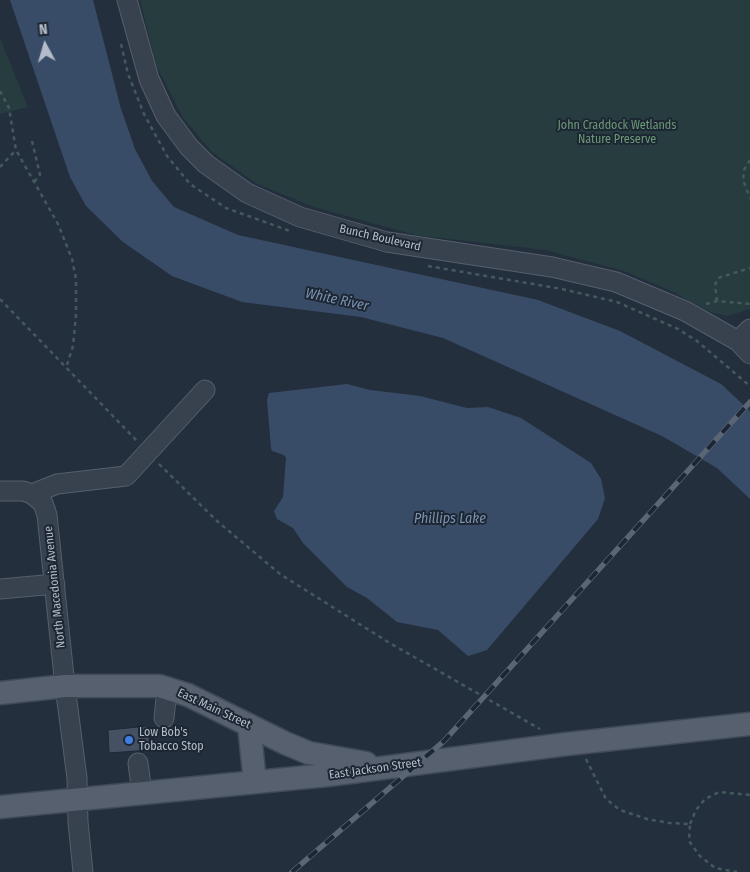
<!DOCTYPE html>
<style>
body{margin:0}
#map{position:relative;width:750px;height:872px;overflow:hidden;background:#242f3e;font-family:"Fira Sans Condensed",sans-serif}
canvas{display:block}
.north{position:absolute;left:20px;top:20px;width:50px;height:50px;-webkit-text-stroke:4px #1d2633;paint-order:stroke;rotate:354deg;font-size:14px;font-weight:700;line-height:20px;text-align:center;color:#b4bcc9}
.north::after{content:'';display:block;margin:auto;width:18px;height:22px;background:#b4bcc9;clip-path:polygon(50% 0,100% 100%,50% 72%,0 100%)}
</style>
<div id="map">
<canvas width="750" height="872"></canvas>
<div class="north">N</div>
</div>
<script>
const context = document.querySelector('canvas').getContext('2d');
context.lineJoin = 'round';
function fill(path, color) { context.fillStyle = color; context.fill(path, 'evenodd'); }
const shape = rows => new Path2D(rows.map(r => 'M' + r).join(''));
function stroke(path, color, width, dash) { context.strokeStyle = color; context.lineWidth = width; context.lineCap = dash ? 'butt' : 'round'; context.setLineDash(dash || []); context.stroke(path); }
function drawText(font, color, halo, rows, align = 'center') {
  context.font = font + ' "Fira Sans Condensed",sans-serif'; context.lineWidth = 4; context.setLineDash([]); context.textBaseline = 'middle'; context.strokeStyle = halo; context.fillStyle = color; for (const [text, x, y, turn = 0] of rows) {
    context.save(); context.translate(x, y); context.rotate((+turn || 0) * Math.PI / 180); context.textAlign = isNaN(turn) ? turn : align; if (halo) context.strokeText(text, 0, 0); context.fillText(text, 0, 0); context.restore();
  }
}
fill(shape([
 [140,0,750,0,750,309,727,316,710,312,669,290,624,271,545,250,415,235,314,207,257,184,212,152,183,118,156,65],
 [0,38,28,107,0,114]
]), '#263c3f');
fill(shape([
 [10,0,93,0,121,109,135,149,152,181,174,207,238,235,538,300,620,331,721,384,750,411,750,499,717,468,662,436,443,338,361,317,242,302,172,276,123,242,86,206,70,177],
 [347,384,370,390,420,396,467,408,488,407,521,418,591,463,601,479,605,498,598,519,487,650,468,656,438,630,397,622,367,598,347,587,303,543,293,528,277,519,274,511,283,497,286,458,284,455,272,451,271,448,267,400,269,393]
]), '#394c67');
const building = shape([
 [148,726,150,750,109,753,108,730,148,726]
]);
fill(building, '#455162');
stroke(building, '#1f2835', 1);
const minor = shape([
 [127,0,149,79,166,116,189,147,206,164,247,193,300,217,387,242,552,267,616,282,685,311,738,341,750,354],
 [738,341,750,329],
 [0,491,23,491,32,494,43,503,47,515,65,686,77,778,78,822,83,872],
 [32,494,57,484,126,476,205,390],
 [0,589,55,584],
 [164,718,167,689],
 [138,763,142,793]
]);
const major = shape([
 [0,693,65,686,159,686,188,695,285,743,309,753,366,763],
 [249,725,255,782],
 [0,807,328,775,567,744,750,724]
]);
stroke(minor, '#565f6c', 21);
stroke(major, '#414a57', 25);
stroke(shape([
 [121,44,128,74,144,114,167,156,190,184,226,208,290,231],
 [0,91,9,108,16,150,58,224,72,259,76,279,76,315,73,346,66,368],
 [32,141,40,175,35,181],
 [750,160,744,170,743,180,750,198],
 [0,167,16,150],
 [428,266,562,289,617,302,678,329,697,341,750,386],
 [0,299,138,442],
 [717,301,715,285,718,278,750,268],
 [706,304,717,301,750,304],
 [159,464,217,521,280,574,388,642,540,729],
 [586,759,606,799,620,810,647,819,669,823,690,824,689,841,700,856,715,868,737,872],
 [690,824,696,810,705,799,719,792,750,795]
]), '#44595c', 2.5, [4, 4]);
stroke(minor, '#38414e', 19);
stroke(major, '#56606e', 22);
const rail = shape([
 [292,872,444,741,750,402]
]);
stroke(rail, '#5a6575', 5.5);
stroke(rail, '#1d2633', 4, [11]);
for (const [x, y, r, color] of [
 [129,740,5,"#3f7fe0"]
]) { const dot = new Path2D(); dot.arc(x, y, r, 0, 2 * Math.PI); context.fillStyle = color; context.fill(dot); stroke(dot, '#1d2633', 2); }
drawText('12px', '#6b9a76', '#1d2633', [
 ["John Craddock Wetlands",617,126],
 ["Nature Preserve",617,140]
]);
drawText('12px', '#b4bcc9', '#1d2633', [
 ["Bunch Boulevard",380,238,13],
 ["North Macedonia Avenue",55,587,-96],
 ["East Main Street",214,709,25],
 ["East Jackson Street",375,769,-8]
]);
drawText('12px', '#b4bcc9', '#1d2633', [
 ["Low Bob's",139,733],
 ["Tobacco Stop",139,747]
], 'left');
drawText('italic 14px', '#7c92b1', '#1d2633', [
 ["White River",337,300,12],
 ["Phillips Lake",450,519]
]);
</script>
